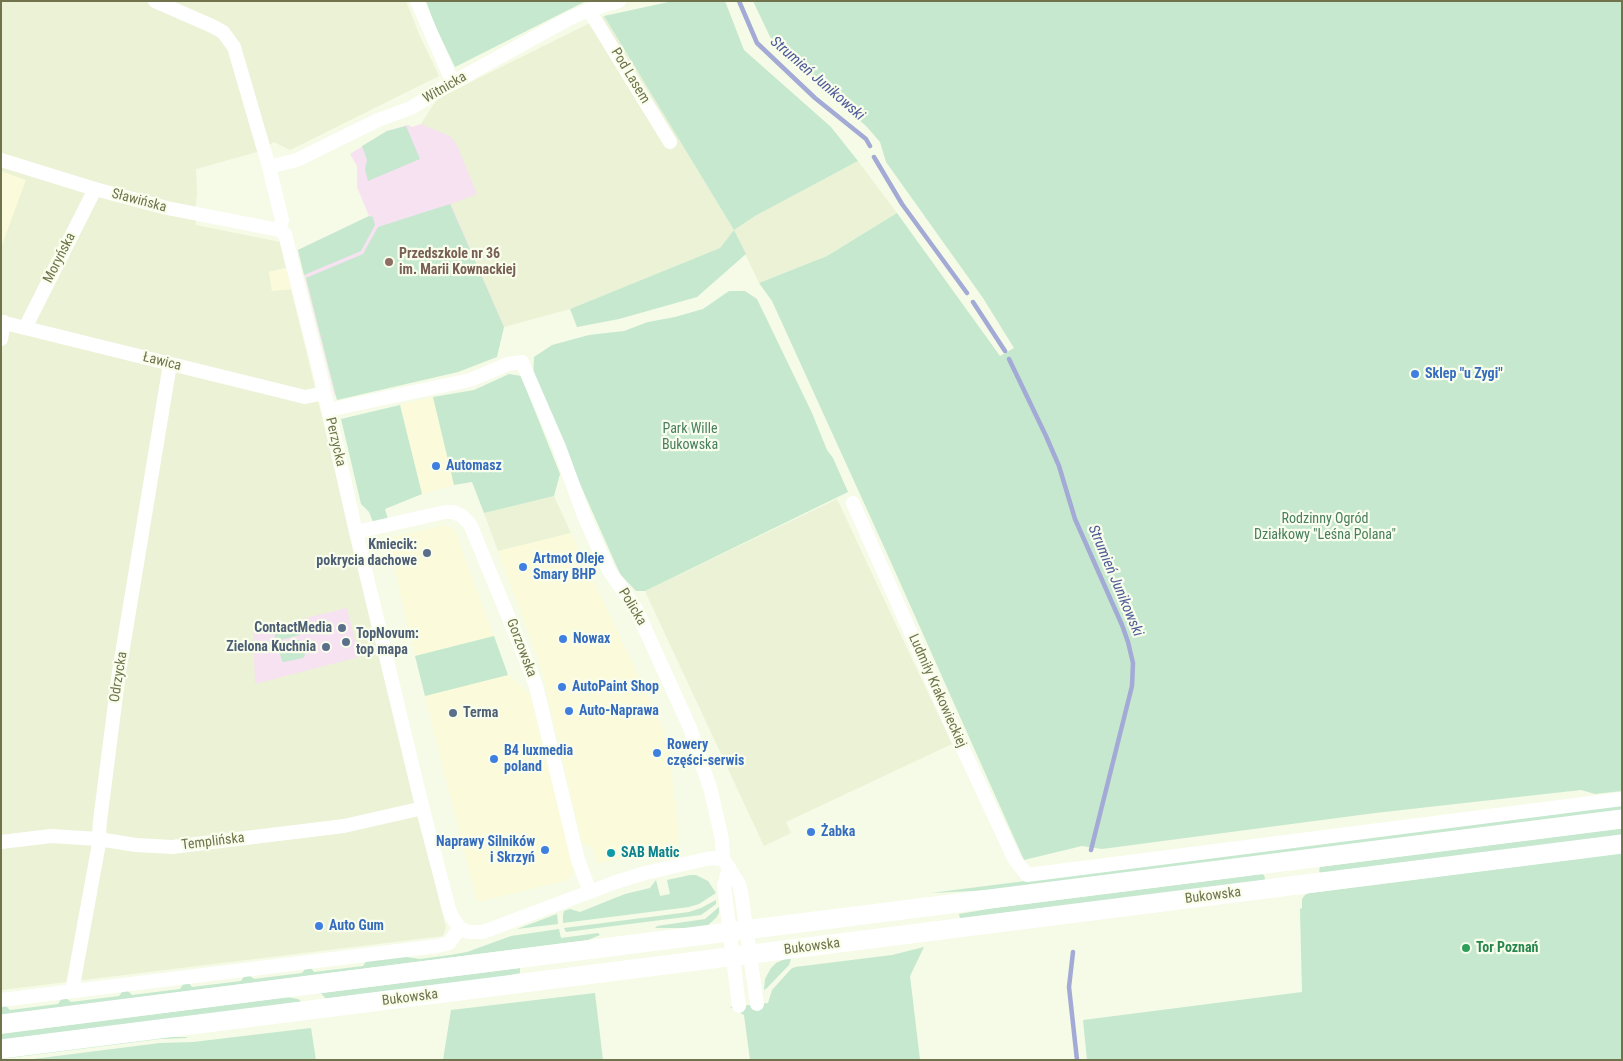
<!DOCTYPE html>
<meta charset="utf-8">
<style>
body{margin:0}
#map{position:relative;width:1623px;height:1061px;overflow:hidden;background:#f5fbe6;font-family:"Roboto Condensed",sans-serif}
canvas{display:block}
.frame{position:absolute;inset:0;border:2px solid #71734c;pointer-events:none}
</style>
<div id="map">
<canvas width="1623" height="1061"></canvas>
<div class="frame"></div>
</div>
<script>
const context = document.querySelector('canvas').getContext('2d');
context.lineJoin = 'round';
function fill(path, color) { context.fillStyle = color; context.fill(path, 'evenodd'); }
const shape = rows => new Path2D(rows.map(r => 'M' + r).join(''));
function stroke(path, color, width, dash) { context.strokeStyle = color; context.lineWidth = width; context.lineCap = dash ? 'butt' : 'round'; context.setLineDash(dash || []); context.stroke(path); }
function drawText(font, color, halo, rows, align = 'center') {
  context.font = font + ' "Roboto Condensed",sans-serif'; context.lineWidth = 4.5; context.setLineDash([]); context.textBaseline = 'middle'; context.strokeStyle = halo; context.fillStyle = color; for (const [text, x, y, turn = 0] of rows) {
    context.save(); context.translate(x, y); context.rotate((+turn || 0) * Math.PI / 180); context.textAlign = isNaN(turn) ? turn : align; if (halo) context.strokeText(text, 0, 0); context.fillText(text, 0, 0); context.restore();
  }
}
fill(shape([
 [1,1,406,1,419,34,439,76,290,150,274,142,257,152,196,169,197,194,195,210,196,225,280,242,286,268,269,272,272,291,291,289,446,928,443,936,1,990],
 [604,16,734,230,755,216,858,161,897,213,827,256,759,283,734,230,720,248,570,309,504,327,450,204,421,124,437,99],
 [554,496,571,533,498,551,484,513],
 [837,499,952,744,786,822,791,833,764,846,645,591]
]), '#ebf2d5');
fill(shape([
 [1,171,26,180,1,248],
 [286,268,291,289,272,291,269,272],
 [433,397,454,485,422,494,400,405],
 [445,525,454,529,494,636,415,656,387,538],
 [571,533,664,730,670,753,679,844,597,864,593,848,582,843,541,667,498,551],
 [508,675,530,695,574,870,568,880,477,902,425,696]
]), '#fbfada');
fill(shape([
 [421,124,450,136,457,145,477,194,451,204,504,327,335,396,298,250,369,216,357,187,357,166,350,154,387,131,408,125,412,127],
 [347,608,359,657,255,684,253,631]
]), '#f7e2f1');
fill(shape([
 [426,1,586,1,455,67,436,28],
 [673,1,725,1,744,50,831,127,858,161,755,216,734,230,746,254,697,297,619,319,577,327,570,309,720,248,734,230,604,16],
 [753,1,1622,1,1622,791,1595,794,1581,790,1375,813,1102,849,1082,846,1024,860,885,549,772,301,759,283,827,256,897,213,1000,356,1014,348,983,298,886,162,880,142,867,127,772,41],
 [406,126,420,159,368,181,365,169,367,160,362,146,387,131],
 [450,204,504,327,497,357,458,372,337,400,306,278,363,254,378,227],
 [369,216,373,217,375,225,361,251,304,275,298,250],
 [729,291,745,291,757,299,812,413,827,450,833,458,848,492,645,591,636,591,620,574,533,378,534,357,552,345,589,335,624,331,648,322,675,317,703,309],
 [509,374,521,376,560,474,554,496,484,513,472,482,454,485,433,397,474,390],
 [400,405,422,494,385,509,388,519,373,522,369,512,361,504,341,419],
 [297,623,300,635,276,641,273,628],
 [494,636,508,675,425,696,415,656],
 [299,640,301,641,305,655,303,658,284,662,282,661,278,647,280,644],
 [1622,805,1622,810,993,890,931,893],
 [1622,828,1622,835,1321,873,1319,871,1320,867],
 [1622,853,1622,1060,1087,1060,1083,1020,1302,992,1300,909,1302,908,1302,899,1305,895,1309,893],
 [1262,874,1264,875,1265,879,1263,881,960,919,959,914,994,908],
 [690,875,696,875,708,881,716,893,699,904,689,907,563,923,563,915,564,911,570,909,580,912,625,894,650,888,656,880,660,896,670,894,667,880],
 [716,900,716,904,701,915,566,932,564,928,689,912,701,908],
 [719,907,719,913,716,918,707,926,695,928,655,928,657,926,705,919],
 [557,914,558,924,517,929],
 [559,929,561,938,598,933,600,935,588,940,1,1015,1,1006,5,1005,10,1010,58,1004,62,998,66,998,71,1002,119,996,123,991,127,990,132,995,180,989,184,983,188,982,192,987,241,981,245,975,249,975,254,979,302,973,306,968,310,967,314,972,363,966,367,960,399,956,420,959,450,955,467,952,511,936],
 [924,947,910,976,920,1060,750,1060,744,1015,730,1007,768,1003,772,990,791,969,795,967,892,955],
 [785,959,791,959,789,965,767,988,764,990,765,979,771,968,776,963],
 [520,968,520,973,502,977,326,999,321,993],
 [595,993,603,1060,443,1060,451,1010],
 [287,997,298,999,302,1002,1,1040,1,1034],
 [311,1028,316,1060,25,1060,160,1043,193,1042],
 [166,1037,186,1037,187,1038,160,1039,1,1059,1,1058]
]), '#c5e8cf');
stroke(shape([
 [739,1,757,43,815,98,866,139,870,146],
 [874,157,902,204,967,293],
 [973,302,1005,351],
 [1009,359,1046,436,1059,466,1075,519,1122,625,1128,642,1133,663,1132,686,1091,850],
 [1073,952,1069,987,1077,1060]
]), '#a2aad5', 4.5);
stroke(shape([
 [155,1,212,26,223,32,234,47,269,167,282,220,279,230],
 [417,1,453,83],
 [589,10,670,142],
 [1,160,95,189,167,208,279,230,285,234,319,369,356,532,423,810,449,909,452,917,460,928,468,932,483,932,616,882,645,873,711,858,723,859,739,884,741,892,757,1004],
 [269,167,297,160,378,120,411,108,443,88,570,18,589,10,619,1],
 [1,322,305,397,324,393],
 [25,328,95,189],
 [1,339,4,322],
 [328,410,470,380,508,364,522,362,559,447,585,518,608,569,636,609,690,728,711,791,722,840,723,859],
 [853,503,955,732,1015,860,1027,875,1622,799],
 [356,532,445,512,453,512,462,516,470,524,518,640,536,686,578,860,590,892],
 [1,842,51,836,98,839,136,845,172,847,344,826,423,808],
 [729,867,724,886,739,1006],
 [72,991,98,849,100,821,119,672,170,364],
 [1,1000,438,946,449,943,460,928]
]), '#fff', 14);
stroke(shape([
 [1,1024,1622,819],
 [1,1049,1622,844]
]), '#fff', 19);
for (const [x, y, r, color] of [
 [389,262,5,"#8d6e63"],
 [1415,374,5,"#3f7fe0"],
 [436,466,5,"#3f7fe0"],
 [427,553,5,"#5c6f8a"],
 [523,567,5,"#3f7fe0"],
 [342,628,5,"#5c6f8a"],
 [563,639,5,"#3f7fe0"],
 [346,642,5,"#5c6f8a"],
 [326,647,5,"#5c6f8a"],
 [562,687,5,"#3f7fe0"],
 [569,711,5,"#3f7fe0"],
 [453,713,5,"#5c6f8a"],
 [657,753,5,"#3f7fe0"],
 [494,759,5,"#3f7fe0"],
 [811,832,5,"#3f7fe0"],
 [545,850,5,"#3f7fe0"],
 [611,853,5,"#0f9aa8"],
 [319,926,5,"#3f7fe0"],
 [1466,948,5,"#2e9e5b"]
]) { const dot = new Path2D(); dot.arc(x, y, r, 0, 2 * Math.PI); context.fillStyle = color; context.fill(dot); stroke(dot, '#f9feec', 2); }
drawText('14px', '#71734c', '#f9feec', [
 ["Pod Lasem",630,76,59],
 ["Witnicka",445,88,-30],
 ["Sławińska",139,201,15],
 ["Moryńska",60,258,-63],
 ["Ławica",162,362,14],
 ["Perzycka",335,442,77],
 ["Policka",632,607,59],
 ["Gorzowska",521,648,69],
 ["Odrzycka",119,677,-81],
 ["Ludmiły Krakowieckiej",937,691,66],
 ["Templińska",213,842,-7],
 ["Bukowska",1213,896,-7],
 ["Bukowska",812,947,-7],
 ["Bukowska",410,998,-7]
]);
drawText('bold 14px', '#785e54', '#f9feec', [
 ["Przedszkole nr 36",399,254],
 ["im. Marii Kownackiej",399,270]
], 'left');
drawText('bold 14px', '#366cbe', '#f9feec', [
 ["Sklep \"u Zygi\"",1425,374],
 ["Automasz",446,466],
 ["Artmot Oleje",533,559],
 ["Smary BHP",533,575],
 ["Nowax",573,639],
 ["AutoPaint Shop",572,687],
 ["Auto-Naprawa",579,711],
 ["Rowery",667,745],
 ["części-serwis",667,761],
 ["B4 luxmedia",504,751],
 ["poland",504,767],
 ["Żabka",821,832],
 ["Naprawy Silników",535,842,"right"],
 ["i Skrzyń",535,858,"right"],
 ["Auto Gum",329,926]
], 'left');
drawText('14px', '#477e5d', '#f9feec', [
 ["Park Wille",690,429],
 ["Bukowska",690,445],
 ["Rodzinny Ogród",1325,519],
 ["Działkowy \"Leśna Polana\"",1325,535]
]);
drawText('bold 14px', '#4e5e75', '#f9feec', [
 ["Kmiecik:",417,545],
 ["pokrycia dachowe",417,561],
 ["ContactMedia",332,628],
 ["TopNovum:",356,634,"left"],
 ["top mapa",356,650,"left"],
 ["Zielona Kuchnia",316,647],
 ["Terma",463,713,"left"]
], 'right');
drawText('bold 14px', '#0d838f', '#f9feec', [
 ["SAB Matic",621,853]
], 'left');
drawText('bold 14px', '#27864d', '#f9feec', [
 ["Tor Poznań",1476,948]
], 'left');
drawText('italic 15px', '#505b9a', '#f9feec', [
 ["Strumień Junikowski",817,79,41],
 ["Strumień Junikowski",1115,581,67]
]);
</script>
